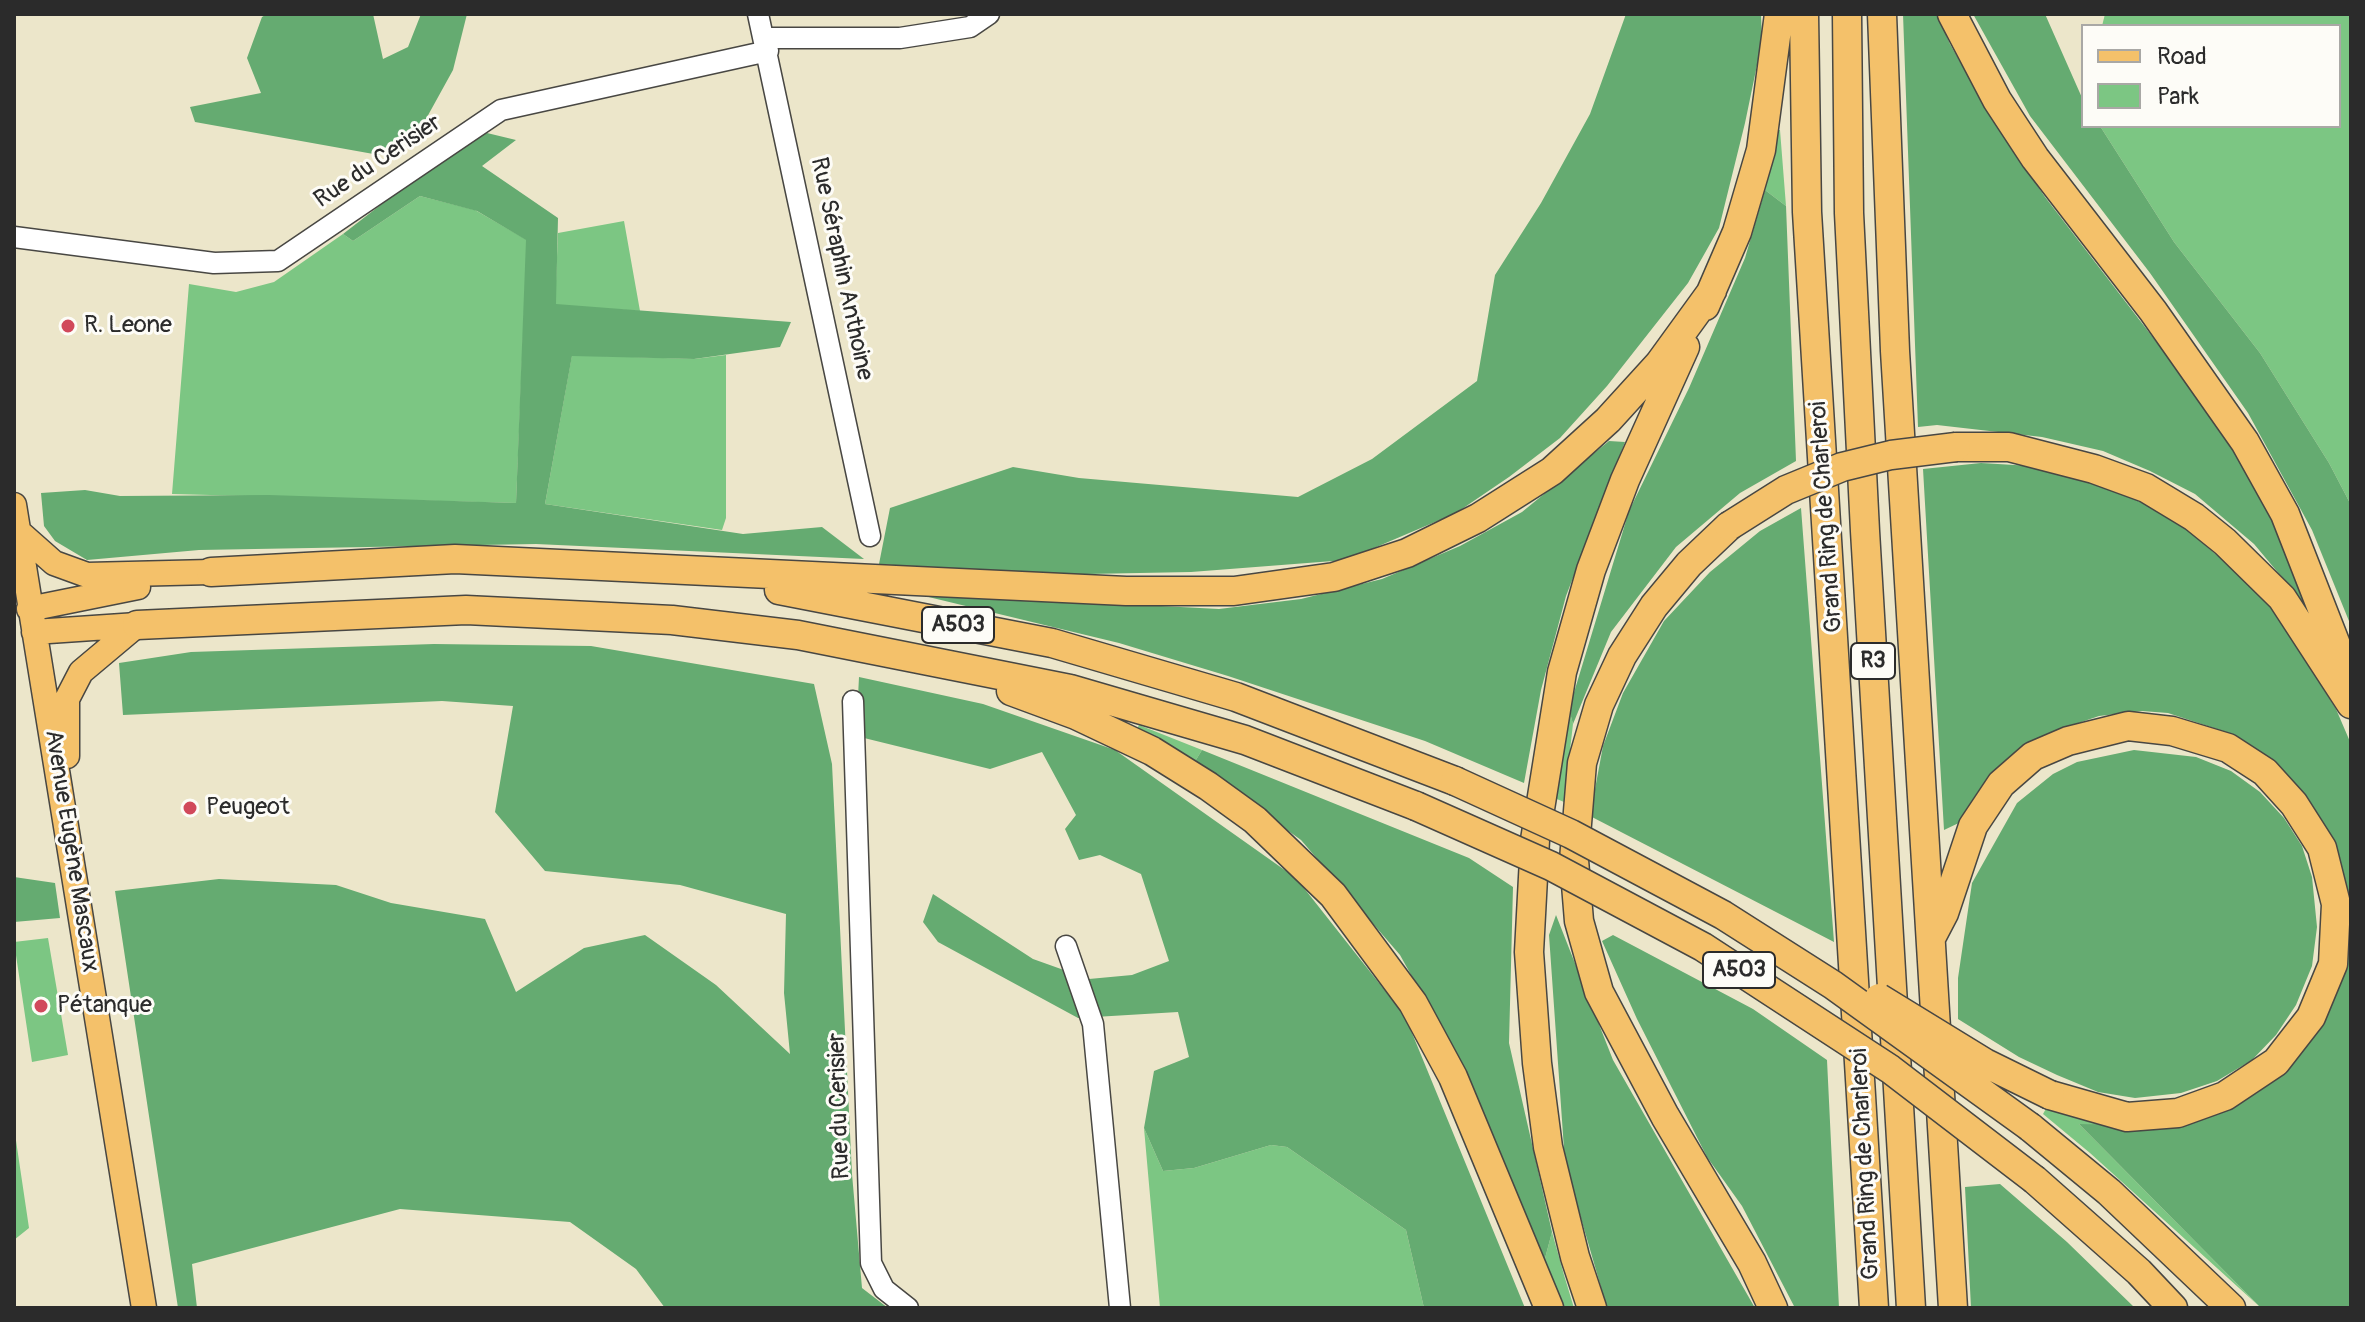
<!DOCTYPE html>
<meta charset="utf-8">
<style>
body{margin:0}
#map{position:relative;width:2365px;height:1322px;overflow:hidden;background:#ece6ca;font-family:Pangolin,sans-serif}
canvas{display:block}
.frame{position:absolute;inset:0;border:16px solid #2b2b2b;pointer-events:none}
.legend{position:absolute;left:2081px;top:24px;width:260px;height:104px;box-sizing:border-box;background:#fdfcf7;border:2px solid #a9a8a5;margin:0;padding:10px 14px;list-style:none;font-size:24px;color:#2b2b2b}
.legend li{display:flex;align-items:center;gap:16px;height:40px}
.legend b{width:40px;border:2px solid #a9a8a5}
</style>
<div id="map">
<canvas width="2365" height="1322"></canvas>
<div class="frame"></div>
<ul class="legend">
<li><b style="height:10px;background:#f4c16a"></b>Road</li>
<li><b style="height:22px;background:#7cc683"></b>Park</li>
</ul>
</div>
<script>
const context = document.querySelector('canvas').getContext('2d');
context.lineJoin = 'round';
function fill(path, color) { context.fillStyle = color; context.fill(path, 'evenodd'); }
const shape = rows => new Path2D(rows.map(r => 'M' + r).join(''));
function stroke(path, color, width, dash) { context.strokeStyle = color; context.lineWidth = width; context.lineCap = dash ? 'butt' : 'round'; context.setLineDash(dash || []); context.stroke(path); }
function drawText(font, color, halo, rows, align = 'center') {
  context.font = font + ' Pangolin,sans-serif'; context.lineWidth = 6; context.setLineDash([]); context.textBaseline = 'middle'; context.strokeStyle = halo; context.fillStyle = color; for (const [text, x, y, turn = 0] of rows) {
    context.save(); context.translate(x, y); context.rotate((+turn || 0) * Math.PI / 180); context.textAlign = isNaN(turn) ? turn : align; if (halo) context.strokeText(text, 0, 0); context.fillText(text, 0, 0); context.restore();
  }
}
fill(shape([
 [2105,14,2351,14,2351,505,2329,463,2260,353,2174,242,2100,126,2339,126,2339,26,2102,26],
 [1777,130,1780,130,1786,206,1765,190],
 [420,196,475,210,527,240,516,503,172,494,189,284,236,292,274,282,343,234,353,241],
 [624,221,640,311,555,305,558,233],
 [572,355,694,359,726,355,726,518,722,530,545,504],
 [1569,709,1573,724,1564,802,1552,797],
 [1139,725,1202,750,1194,763,1136,731],
 [48,938,68,1055,32,1062,14,942],
 [2048,1105,2115,1126,2079,1124,2260,1307,2090,1153,2043,1114],
 [14,1127,29,1228,14,1240],
 [1144,1128,1163,1171,1194,1168,1271,1145,1287,1147,1406,1230,1424,1308,1160,1308],
 [1552,1232,1564,1275,1574,1308,1560,1308,1543,1266]
]), '#7cc683');
fill(shape([
 [267,14,373,14,383,59,408,47,421,14,467,14,453,70,421,128,379,155,195,122,190,107,261,93,247,58,262,17],
 [1626,14,1761,14,1762,41,1745,123,1719,228,1688,283,1607,386,1560,438,1509,477,1456,513,1346,560,1191,572,1036,575,879,564,890,508,1013,467,1079,478,1298,497,1372,459,1477,381,1495,275,1541,203,1590,114],
 [1903,14,1937,14,1950,44,1994,122,2045,197,2191,387,2235,452,2277,525,2306,606,2254,544,2195,494,2150,471,2103,451,2042,437,1937,425,1918,427],
 [1973,14,2045,14,2083,100,2083,126,2100,126,2174,242,2260,353,2329,463,2351,505,2351,626,2312,530,2248,413,2150,273,2030,116],
 [487,133,516,140,482,166,558,218,556,304,791,322,780,347,694,359,572,356,545,504,743,534,822,527,864,559,536,544,199,550,87,560,55,541,44,526,41,493,85,490,120,496,269,495,516,503,526,240,477,211,420,196,353,241,343,234,449,152],
 [1765,190,1786,206,1796,461,1740,493,1676,547,1611,632,1573,724,1569,709,1629,511,1689,388,1745,258],
 [1609,441,1625,442,1566,596,1541,690,1524,783,1425,741,1228,676,1119,643,912,593,1219,609,1301,599,1382,579,1460,546,1522,512],
 [1981,463,2031,466,2107,487,2171,516,2240,575,2273,609,2336,709,2351,744,2351,1308,2261,1308,2079,1124,2176,1125,2207,1118,2257,1093,2280,1076,2315,1036,2329,1008,2348,922,2270,759,2235,735,2168,713,2142,711,2099,716,2058,730,2028,746,1963,821,1944,830,1923,469],
 [1801,508,1834,942,1590,816,1603,746,1623,693,1664,621,1710,572,1760,531],
 [434,644,591,646,814,684,832,764,852,1174,862,1288,888,1308,665,1308,636,1269,570,1222,400,1209,192,1264,197,1308,178,1308,115,891,219,879,336,885,391,903,485,919,516,992,584,948,645,935,716,985,790,1054,784,993,786,914,680,885,545,871,495,812,513,706,442,701,123,715,119,663,191,652],
 [859,677,983,704,1115,750,1296,878,1405,1016,1525,1308,1424,1308,1406,1230,1287,1147,1271,1145,1194,1168,1163,1171,1144,1128,1154,1071,1189,1057,1178,1012,1078,1018,938,942,923,922,933,894,1033,959,1089,979,1132,975,1169,961,1141,874,1100,855,1079,860,1065,829,1076,815,1042,752,990,769,856,736],
 [1202,750,1469,858,1513,887,1509,1043,1552,1232,1543,1266,1455,1054,1400,955,1301,840,1194,763],
 [2134,750,2196,757,2231,771,2260,792,2284,818,2302,846,2312,877,2317,927,2312,966,2296,1005,2276,1035,2252,1060,2217,1081,2181,1093,2135,1098,2098,1092,2057,1075,2019,1057,1958,1019,1958,978,1972,883,2017,803,2053,774,2077,762],
 [14,877,55,883,60,918,14,922],
 [1556,915,1613,1060,1755,1308,1607,1308,1565,1163,1549,935],
 [1613,935,1753,1009,1827,1060,1839,1308,1795,1308,1742,1206,1707,1157,1637,1019,1602,941],
 [2000,1184,2067,1242,2135,1308,1971,1308,1965,1187]
]), '#65ab71');
const minor = shape([
 [758,14,870,536],
 [764,38,900,38,970,27,989,14],
 [14,237,214,263,278,261,501,110,768,51],
 [853,701,871,1263,884,1289,908,1308],
 [1066,946,1093,1024,1120,1308]
]);
const major = shape([
 [14,505,144,1308],
 [19,532,54,563,87,575,211,572],
 [29,609,138,587],
 [34,632,137,625],
 [67,756,67,699,81,672,137,625]
]);
const highway = shape([
 [1804,14,1807,212,1874,1308],
 [1847,14,1849,213,1865,531,1911,1308],
 [1882,14,1895,351,1953,1308],
 [1952,14,1997,100,2035,158,2153,311,2245,442,2285,514,2351,683],
 [1705,306,1737,232,1761,150,1779,14],
 [1956,447,2009,447,2094,469,2146,488,2194,517,2225,542,2282,598,2351,704],
 [1729,526,1689,564,1654,606,1622,656,1599,705,1582,763,1574,860,1579,921,1599,992,1665,1116,1752,1263,1773,1308],
 [211,572,455,559,1126,591,1234,591,1334,577,1407,553,1478,518,1552,471,1608,420,1659,364,1712,291],
 [779,590,1052,643,1236,697,1455,781],
 [137,625,466,610,672,620,798,635,1070,689,1245,740,1416,806],
 [1011,691,1076,715,1152,751,1208,786,1255,820,1333,895,1413,1003,1453,1077,1549,1308],
 [1932,936,1944,913,1973,826,2001,784,2033,756,2068,741,2128,726,2172,731,2228,748,2265,772,2294,804,2322,848,2336,904,2333,964,2311,1017,2276,1062,2225,1096,2178,1113,2127,1117,2050,1095],
 [2030,1127,2109,1192,2231,1308],
 [2035,1180,2139,1272,2173,1308],
 [1592,1308,1575,1257,1548,1147,1537,1063,1529,952,1535,840,1562,672,1591,570,1625,480,1685,347]
]);
stroke(minor, '#484743', 23);
stroke(major, '#484743', 27);
stroke(highway, '#484743', 31);
stroke(minor, '#fff', 20);
stroke(major, '#f4c16a', 24);
stroke(highway, '#f4c16a', 28);
const highwayBridge = shape([
 [1729,526,1786,490,1842,467,1891,455,1956,447],
 [1455,781,1571,834,1723,915,1833,985,2030,1127],
 [1416,806,1551,866,1703,947,1890,1069,2035,1180],
 [1879,998,1985,1063,2050,1095]
]);
stroke(highwayBridge, '#484743', 31, []);
stroke(highwayBridge, '#f4c16a', 28);
for (const [x, y, r, color] of [
 [68,326,8,"#d1495b"],
 [190,808,8,"#d1495b"],
 [41,1006,8,"#d1495b"]
]) { const dot = new Path2D(); dot.arc(x, y, r, 0, 2 * Math.PI); context.fillStyle = color; context.fill(dot); stroke(dot, '#fdfcf7', 3); }
for (const [x, y, w] of [
 [958,625,72],
 [1873,661,44],
 [1739,970,72]
]) { const box = new Path2D(); box.roundRect(x - w / 2, y - 18, w, 36, 6); context.fillStyle = '#fdfcf7'; context.fill(box); stroke(box, '#2b2b2b', 2); }
drawText('bold 22px', '#2b2b2b', null, [
 ["A503",958,625],
 ["R3",1873,661],
 ["A503",1739,970]
]);
drawText('24px', '#2b2b2b', '#fdfcf7', [
 ["Rue du Cerisier",378,162,-34],
 ["Rue Séraphin Anthoine",841,269,78],
 ["Grand Ring de Charleroi",1827,517,-94],
 ["Avenue Eugène Mascaux",71,851,81],
 ["Rue du Cerisier",840,1106,-92],
 ["Grand Ring de Charleroi",1866,1164,-93]
]);
drawText('24px', '#2b2b2b', '#fdfcf7', [
 ["R. Leone",84,326],
 ["Peugeot",206,808],
 ["Pétanque",57,1006]
], 'left');
</script>
